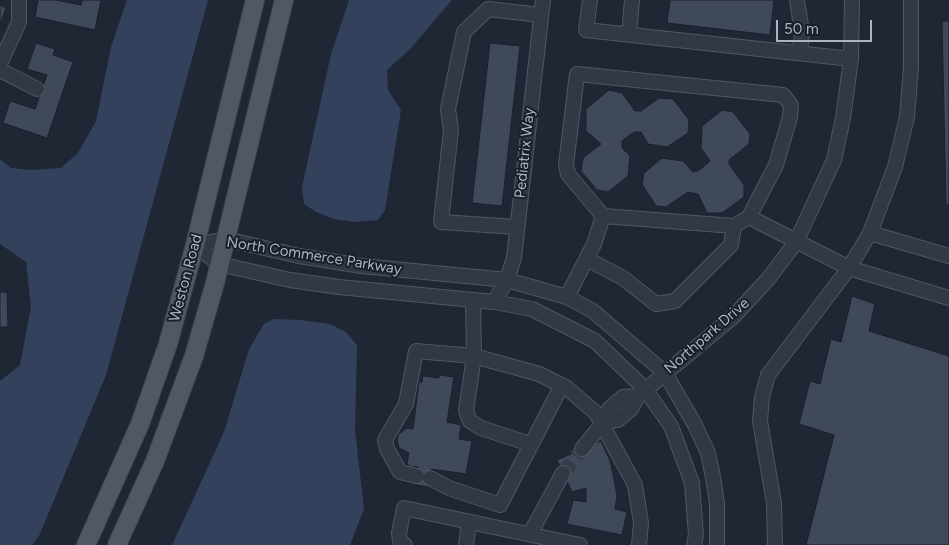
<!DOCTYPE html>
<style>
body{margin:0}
#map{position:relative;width:949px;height:545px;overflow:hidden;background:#1f2735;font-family:Figtree,sans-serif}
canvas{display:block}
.scale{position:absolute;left:776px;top:20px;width:96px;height:22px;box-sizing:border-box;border:2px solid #acb3c3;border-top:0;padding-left:6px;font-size:15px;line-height:18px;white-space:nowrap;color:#acb3c3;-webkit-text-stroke:4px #181e2a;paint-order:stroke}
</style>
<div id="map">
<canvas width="949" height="545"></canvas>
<div class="scale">50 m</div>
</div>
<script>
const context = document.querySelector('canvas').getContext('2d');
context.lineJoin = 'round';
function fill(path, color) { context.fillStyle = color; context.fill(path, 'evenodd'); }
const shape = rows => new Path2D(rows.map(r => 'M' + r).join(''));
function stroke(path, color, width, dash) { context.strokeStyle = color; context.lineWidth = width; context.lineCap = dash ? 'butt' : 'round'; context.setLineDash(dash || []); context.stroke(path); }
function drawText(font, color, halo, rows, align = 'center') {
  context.font = font + ' Figtree,sans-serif'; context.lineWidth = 4; context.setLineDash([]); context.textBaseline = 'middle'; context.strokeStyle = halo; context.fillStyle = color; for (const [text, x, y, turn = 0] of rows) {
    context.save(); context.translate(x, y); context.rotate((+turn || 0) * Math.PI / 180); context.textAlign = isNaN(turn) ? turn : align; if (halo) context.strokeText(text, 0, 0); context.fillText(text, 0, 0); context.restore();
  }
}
fill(shape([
 [127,0,208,0,106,375,39,536,32,545,0,545,0,381,20,365,31,307,26,262,0,244,0,159,11,168,32,170,61,168,78,153,96,121,111,47],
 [349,0,452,0,410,49,387,70,388,90,401,110,385,210,378,220,354,222,334,219,316,212,304,204,302,187,331,54],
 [274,319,300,320,330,324,346,332,357,345,355,430,364,509,350,545,172,545,224,432,249,349,264,324]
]), '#33415c');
const building = shape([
 [38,0,56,0,81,5,82,0,101,0,95,30,35,17,38,0],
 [670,0,774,0,770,35,667,23,670,0],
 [0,5,6,8,0,24,0,5],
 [942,21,949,21,949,205,946,205,942,21],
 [36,43,55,49,53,55,73,62,47,138,3,123,10,101,35,109,47,75,27,69,36,43],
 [490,43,520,46,502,206,472,203,490,43],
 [609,90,622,93,635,111,641,111,659,98,673,99,689,120,688,133,667,147,648,144,641,132,634,132,622,141,622,148,630,156,628,176,608,192,597,190,581,171,583,158,601,144,586,131,586,109,609,90],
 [722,110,733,112,750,134,749,144,729,160,729,164,744,185,744,197,722,213,707,213,698,194,688,192,666,207,656,206,642,184,644,173,662,158,683,161,693,172,698,171,710,161,701,148,702,126,722,110],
 [0,292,7,292,8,327,0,327,0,292],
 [852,296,875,304,869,331,949,356,949,545,806,545,834,435,799,424,810,381,820,384,831,339,841,342,852,296],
 [439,375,454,377,447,422,461,425,459,439,472,441,466,474,431,469,429,487,416,485,418,467,409,466,407,463,409,453,399,448,397,441,398,435,407,428,413,429,419,382,422,382,423,376,439,378,439,375],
 [601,441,610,461,614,479,617,496,615,509,627,512,622,535,567,524,573,500,586,502,586,488,572,492,557,460,601,441]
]);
fill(building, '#40495a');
stroke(building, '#1a202c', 1);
stroke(shape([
 [563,473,582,449]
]), '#343c4a', 14, [14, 7]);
const minor = shape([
 [590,0,586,30,851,59],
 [797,0,802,32,800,53],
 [629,34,632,0],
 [0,64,19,22,19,0],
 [0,70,37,89],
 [749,217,849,268,870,233,949,256],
 [517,227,441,222,451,130,448,109,464,32,488,9,541,15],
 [870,233,895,167,907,117,911,67,911,0],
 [195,245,226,239,299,256,362,266,507,280,567,297,593,311,665,373,695,425,708,453,713,477,717,504,717,545],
 [195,245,219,264,290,280,339,287,494,302,532,309,595,341,645,389,671,426,692,483,696,535,694,545],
 [587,259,623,278,656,304,675,301,731,245,734,226],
 [567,297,594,244,603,216,568,174,566,165,577,74,783,95,791,105,790,117,776,165,749,217,734,226,603,216],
 [473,300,474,356,466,411,470,421,481,428,530,444],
 [494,302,507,280,514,258,543,0],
 [607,421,609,409,623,397,638,396],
 [582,449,602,424,607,421,618,420,631,409,638,396,734,316,769,278,796,242,834,160,843,118,851,59,852,0],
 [417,476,400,472,387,449,385,440,406,404,416,351,474,356,539,374,567,388,596,413,635,485,641,523,639,545],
 [430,478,449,488,500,505,562,385],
 [530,534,563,473],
 [405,545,400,541,399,533,404,508,580,545],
 [466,545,469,523],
 [775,545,774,503,760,421,762,397,768,375,849,268,949,298]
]);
const major = shape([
 [86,545,140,424,168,344,195,245,255,0],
 [117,545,155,461,194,356,215,283,284,0]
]);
stroke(minor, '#505664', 16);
stroke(major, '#3c424f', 20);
stroke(minor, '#323945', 14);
stroke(major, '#505866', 18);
drawText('15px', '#acb3c3', '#181e2a', [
 ["Pediatrix Way",525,153,-84],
 ["North Commerce Parkway",314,256,9],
 ["Weston Road",186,278,-75],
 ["Northpark Drive",707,336,-41]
]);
</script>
